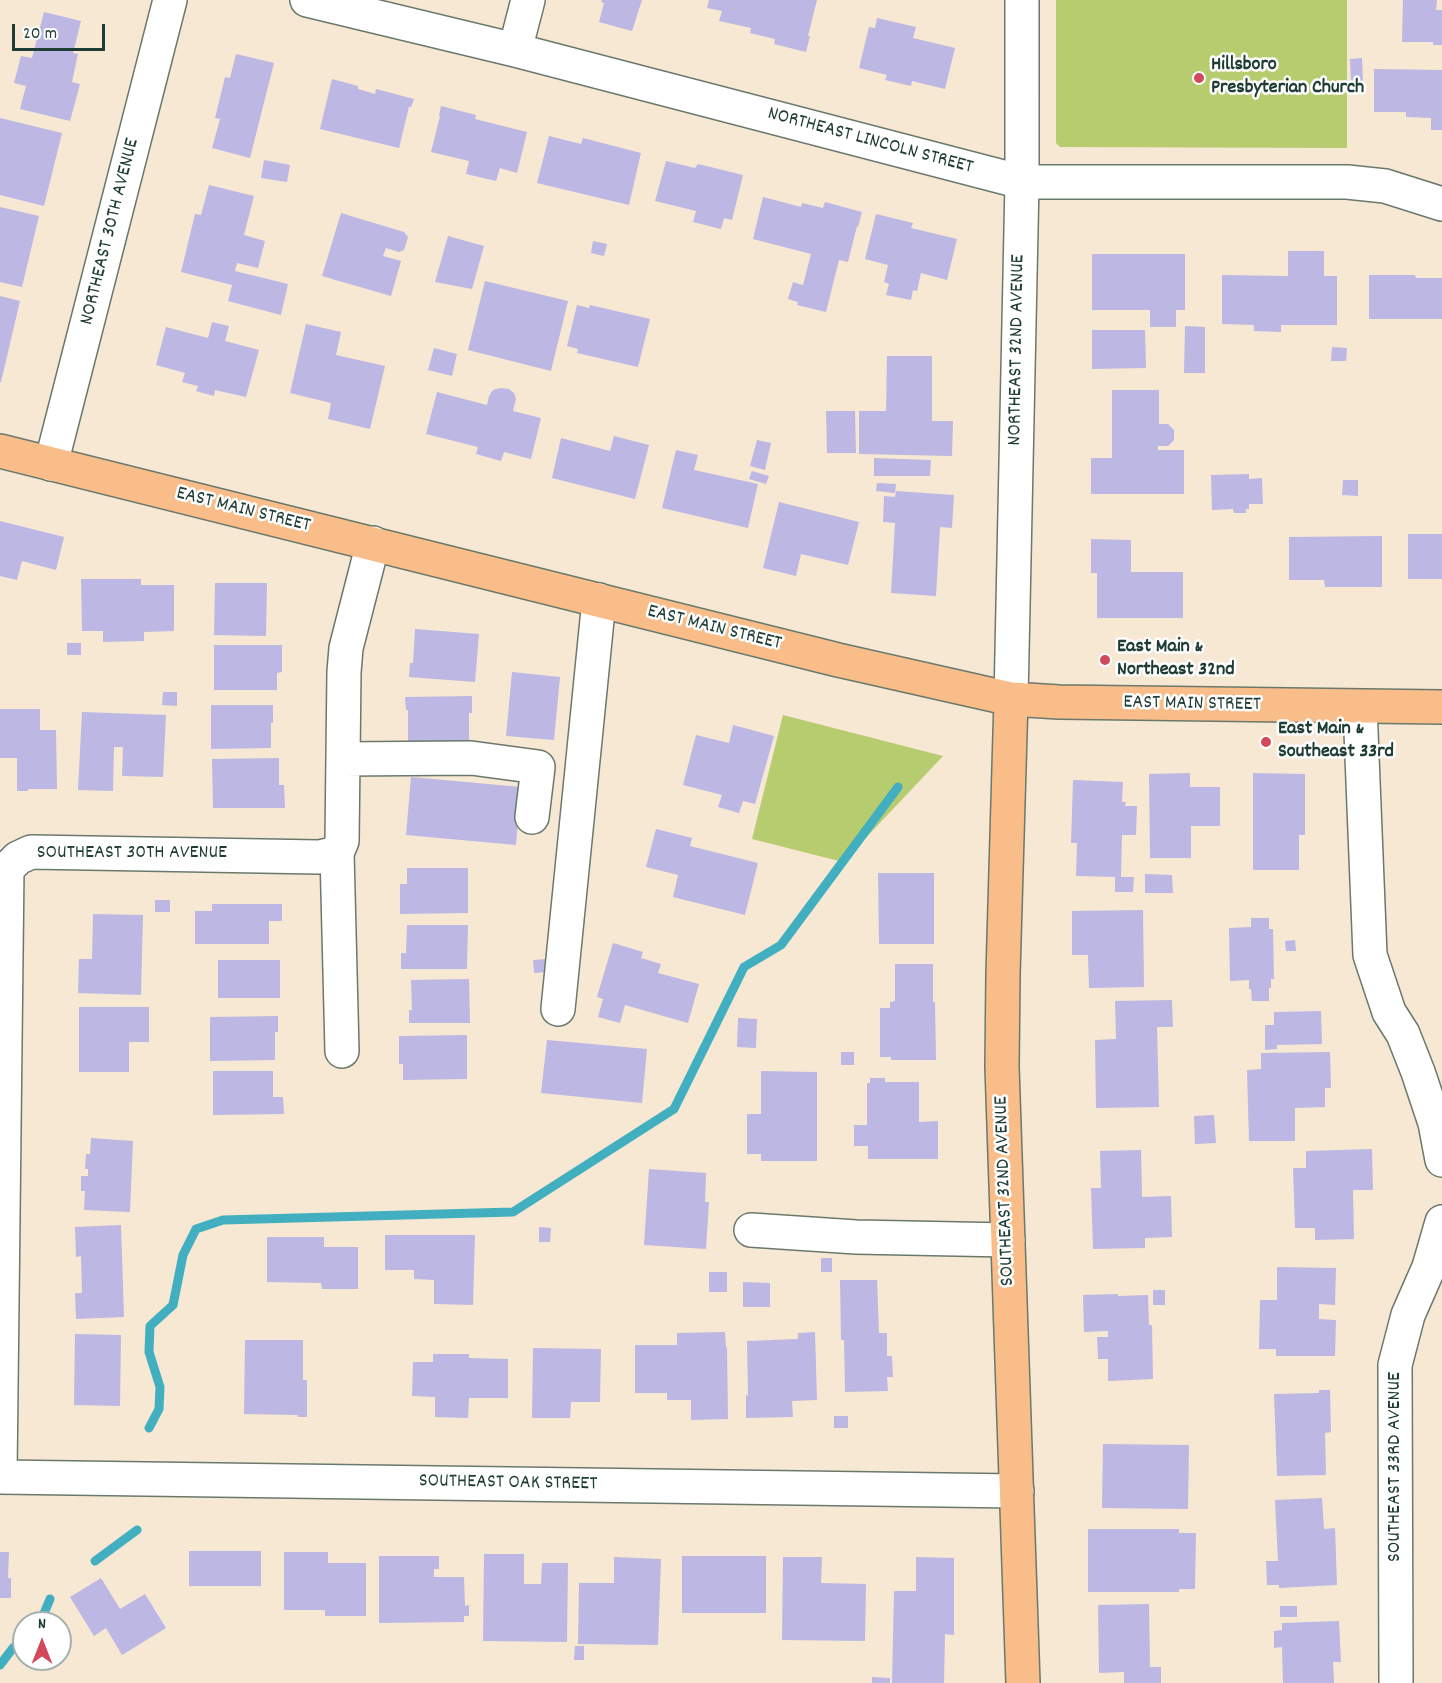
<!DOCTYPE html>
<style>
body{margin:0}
#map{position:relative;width:1442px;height:1683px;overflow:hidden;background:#f6e8d3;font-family:Dekko,sans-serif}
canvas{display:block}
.north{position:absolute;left:12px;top:1611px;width:60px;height:60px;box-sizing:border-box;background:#fff;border:2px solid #a5b1ae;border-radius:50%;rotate:0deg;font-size:16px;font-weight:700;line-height:24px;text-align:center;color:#1f3d34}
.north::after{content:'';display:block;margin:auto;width:21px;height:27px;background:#d1495b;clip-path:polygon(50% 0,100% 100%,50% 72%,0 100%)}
.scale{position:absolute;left:12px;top:24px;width:93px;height:27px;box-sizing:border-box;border:3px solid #1f3d34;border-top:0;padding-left:8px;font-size:18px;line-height:21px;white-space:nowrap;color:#1f3d34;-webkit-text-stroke:4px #fff;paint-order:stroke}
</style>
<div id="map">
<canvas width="1442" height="1683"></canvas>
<div class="north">N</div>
<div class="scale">20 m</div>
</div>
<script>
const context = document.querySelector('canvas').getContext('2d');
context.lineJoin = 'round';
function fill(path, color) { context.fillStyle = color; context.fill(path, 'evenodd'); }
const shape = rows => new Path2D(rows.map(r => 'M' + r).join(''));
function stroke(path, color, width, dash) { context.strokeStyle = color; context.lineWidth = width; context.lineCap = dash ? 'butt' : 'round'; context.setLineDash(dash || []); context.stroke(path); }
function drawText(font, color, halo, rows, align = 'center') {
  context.font = font + ' Dekko,sans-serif'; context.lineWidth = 5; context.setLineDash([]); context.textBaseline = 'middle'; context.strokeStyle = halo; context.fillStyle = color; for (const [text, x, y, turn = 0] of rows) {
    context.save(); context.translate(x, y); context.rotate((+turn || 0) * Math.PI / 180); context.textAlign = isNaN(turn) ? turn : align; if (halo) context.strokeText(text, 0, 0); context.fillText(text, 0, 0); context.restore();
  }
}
fill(shape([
 [1056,0,1347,0,1347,148,1060,147,1056,143],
 [783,715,943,756,843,862,752,839]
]), '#b7cb6f');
stroke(shape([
 [149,1428,159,1409,160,1387,149,1352,150,1326,173,1305,183,1255,196,1229,223,1220,513,1212,674,1109,744,967,781,945,898,787],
 [95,1561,137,1530],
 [40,1623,50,1599],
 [0,1665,13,1648,24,1639]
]), '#42afc0', 9);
fill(shape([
 [602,0,642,0,632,31,599,22,604,3,601,2],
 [709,0,817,0,808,36,810,36,806,52,774,44,775,39,750,33,751,28,719,21,722,11,707,8],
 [1403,0,1437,0,1436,10,1442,10,1442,45,1433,45,1433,42,1402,42],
 [44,12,81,21,73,53,78,54,72,82,80,84,70,121,20,109,26,86,14,83,21,56,32,58],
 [877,18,916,27,913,38,955,48,945,89,912,81,911,86,885,80,887,75,859,68,869,27,875,28],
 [236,54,274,63,250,158,212,148,220,119,215,118,225,77,230,78],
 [1362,58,1363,83,1351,83,1350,59],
 [1374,69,1442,70,1442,130,1431,130,1431,118,1406,117,1406,112,1374,112],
 [332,79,358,86,358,89,375,94,376,89,414,99,411,107,409,107,399,148,320,129],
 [441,106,476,115,475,119,527,132,517,173,500,168,496,181,466,174,469,161,431,152,440,116,439,116],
 [0,118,62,133,44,206,0,195],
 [549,136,581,144,583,138,641,153,629,205,537,183],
 [264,160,290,165,287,182,261,178],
 [666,161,695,168,698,164,743,175,732,220,724,218,721,229,693,222,696,211,655,201],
 [209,185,254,196,244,235,265,241,258,268,237,263,235,271,288,284,281,315,228,301,232,285,181,272,195,214,201,215],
 [763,197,801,207,802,203,823,208,825,202,862,212,858,227,857,226,848,262,839,260,826,312,797,305,798,302,788,299,793,282,803,285,811,254,753,239],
 [0,207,39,216,22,287,0,282],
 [341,213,404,232,408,237,404,250,399,252,386,248,383,256,401,261,391,296,322,276],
 [876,214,913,223,911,228,957,239,947,280,921,273,917,291,913,290,911,300,886,295,889,284,884,282,888,265,865,259],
 [448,236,484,246,472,289,435,282],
 [593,241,607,244,604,256,591,253],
 [1288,251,1324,251,1324,276,1337,276,1337,325,1281,325,1281,332,1254,331,1254,325,1222,324,1222,275,1288,276],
 [1092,254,1185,254,1185,310,1176,310,1176,327,1150,327,1150,310,1092,310],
 [1369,275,1415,275,1416,278,1442,278,1442,319,1369,319],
 [485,281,568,301,551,371,468,350],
 [0,296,20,301,1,382,0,382],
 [577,305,589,308,590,305,650,319,638,367,577,353,578,349,567,346],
 [212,322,229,326,225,341,259,350,246,397,215,390,214,396,196,391,198,386,182,382,185,373,156,365,166,327,208,338],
 [306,324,341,332,336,355,385,366,370,429,328,419,331,403,290,393],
 [1185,326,1205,327,1205,373,1184,373],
 [1092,330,1145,330,1146,368,1092,369],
 [1332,347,1347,348,1346,361,1331,361],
 [434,348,457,354,452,376,428,370],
 [887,356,932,356,932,421,953,421,952,456,859,454,859,411,886,411],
 [500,388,509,389,514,393,516,399,513,411,541,418,531,459,504,452,501,461,476,454,478,447,426,434,437,392,487,405,489,396,493,390],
 [1112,390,1159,390,1159,424,1168,424,1174,430,1174,440,1168,446,1158,446,1158,450,1184,450,1184,494,1091,494,1091,458,1112,458],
 [826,411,855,411,856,453,827,453],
 [614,436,649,445,635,499,552,478,561,438,610,451],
 [757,440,771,443,765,470,750,466],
 [676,450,698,455,694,470,758,484,748,528,662,508],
 [874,458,931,460,930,476,874,476],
 [752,471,769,476,766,484,749,479],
 [1249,474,1249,479,1262,478,1263,504,1249,504,1249,509,1246,509,1246,513,1234,513,1233,509,1212,510,1211,475],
 [1343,480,1358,480,1358,496,1342,495],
 [877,483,896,484,895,493,876,491],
 [896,491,954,495,952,528,940,527,936,596,891,593,895,523,883,522,884,496,895,497],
 [779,502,859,522,848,565,801,554,796,576,763,568],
 [0,521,64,537,56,570,22,561,17,580,0,576],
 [1408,534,1442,534,1442,579,1408,579],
 [1382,536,1382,587,1325,587,1324,580,1289,580,1289,537],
 [1091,539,1131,540,1131,572,1183,572,1183,618,1097,618,1097,573,1091,573],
 [81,579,141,579,141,585,174,585,174,631,144,632,144,641,103,642,103,631,82,631],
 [215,583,267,583,266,636,214,635],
 [415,629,479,634,475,682,409,677,410,663,413,663],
 [67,643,81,643,81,655,67,655],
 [214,645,282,645,282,672,277,673,277,690,214,690],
 [512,672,560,677,554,740,506,736],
 [163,692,177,692,177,706,162,705],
 [472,696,472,713,469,713,469,744,408,745,408,710,406,710,405,697],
 [211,705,273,705,273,723,271,723,271,748,211,749],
 [0,709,40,709,40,730,56,730,57,789,28,789,28,791,17,791,17,758,0,758],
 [82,712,166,715,163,777,122,776,123,747,114,747,113,791,78,790],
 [733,725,774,736,755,804,743,801,739,813,718,807,722,795,683,785,696,735,729,743],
 [279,758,279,785,284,785,285,808,213,808,212,759],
 [1190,773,1190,787,1220,787,1220,826,1191,826,1191,858,1150,858,1149,774],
 [1253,773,1305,774,1305,835,1299,835,1299,870,1253,870],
 [411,777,521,787,516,845,406,835],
 [1073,780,1123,782,1122,802,1126,802,1125,806,1137,806,1136,835,1122,835,1121,877,1134,877,1133,892,1115,892,1115,877,1076,876,1077,843,1071,843],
 [656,829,692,838,690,846,758,863,745,915,673,897,678,875,646,867],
 [407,868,468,868,468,913,400,914,400,884,407,884],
 [878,873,934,873,934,944,879,944],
 [1145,874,1172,875,1173,893,1145,893],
 [155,900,170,900,170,912,155,912],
 [212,904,282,904,282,921,269,921,269,944,195,944,195,911,212,911],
 [1143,910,1144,987,1089,988,1088,955,1072,955,1072,911],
 [93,914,143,915,141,995,78,993,79,959,92,959],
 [1251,918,1269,918,1269,929,1273,929,1274,979,1271,979,1271,988,1269,988,1269,1001,1252,1001,1251,989,1249,989,1249,980,1230,981,1229,928,1251,927],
 [407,925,468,925,467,969,401,969,401,953,406,953],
 [1295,940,1296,951,1286,951,1285,941],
 [613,943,643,952,641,958,661,964,658,973,699,984,688,1023,625,1005,620,1023,598,1017,603,999,597,997],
 [546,959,547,972,534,973,533,960],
 [218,960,280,960,280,998,218,998],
 [895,964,933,964,933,1002,935,1002,936,1060,891,1060,891,1057,880,1057,880,1008,890,1008,890,1002,895,1001],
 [469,979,470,1023,409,1023,409,1010,412,1010,411,980],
 [1172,1000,1173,1027,1157,1027,1159,1107,1096,1108,1095,1040,1116,1039,1115,1001],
 [79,1007,149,1007,149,1042,129,1042,129,1072,79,1072],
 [1321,1011,1322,1044,1277,1045,1277,1049,1265,1050,1265,1025,1274,1025,1274,1012],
 [278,1016,278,1032,275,1032,275,1060,210,1061,210,1017],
 [738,1018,757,1019,756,1048,737,1047],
 [467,1035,467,1079,403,1080,403,1064,399,1064,399,1036],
 [547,1040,647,1049,642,1103,541,1093],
 [841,1052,854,1052,854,1065,841,1065],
 [1330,1052,1331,1088,1325,1088,1325,1107,1295,1108,1295,1141,1249,1141,1247,1070,1261,1069,1261,1053],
 [213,1071,273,1071,273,1097,283,1097,284,1114,213,1115],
 [761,1071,817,1072,817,1161,761,1161,761,1154,747,1154,747,1114,761,1114],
 [870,1078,885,1078,885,1082,919,1082,919,1122,938,1121,938,1159,868,1159,868,1146,854,1146,854,1125,867,1125,867,1083,870,1083],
 [1214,1115,1216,1143,1195,1144,1194,1116],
 [91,1138,133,1141,130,1212,84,1210,85,1191,81,1191,81,1176,88,1176,88,1169,85,1169,86,1154,90,1154],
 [1372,1149,1373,1190,1353,1190,1354,1239,1315,1240,1315,1228,1295,1228,1293,1168,1306,1168,1306,1151],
 [1141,1150,1142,1197,1171,1196,1172,1237,1145,1238,1145,1248,1093,1249,1091,1188,1101,1188,1100,1151],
 [649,1169,706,1173,705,1202,709,1202,706,1249,644,1245],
 [121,1225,124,1317,76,1319,75,1293,82,1293,81,1256,76,1257,75,1227],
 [539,1227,551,1228,550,1242,539,1242],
 [385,1235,475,1235,473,1305,434,1304,434,1280,414,1279,414,1270,385,1270],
 [267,1237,324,1237,324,1247,358,1247,358,1289,322,1289,321,1283,267,1282],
 [821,1258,832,1258,832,1272,821,1272],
 [1277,1267,1336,1268,1335,1305,1319,1304,1319,1319,1336,1320,1335,1356,1276,1356,1276,1349,1259,1349,1260,1300,1277,1300],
 [709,1272,727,1272,727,1292,709,1292],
 [840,1280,877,1280,879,1333,887,1333,887,1356,892,1356,893,1377,887,1377,888,1391,845,1392,844,1340,841,1340],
 [743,1282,770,1283,770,1307,743,1307],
 [1153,1290,1165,1290,1165,1305,1153,1305],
 [1118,1294,1118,1296,1148,1295,1149,1325,1152,1325,1153,1379,1108,1381,1108,1359,1098,1359,1097,1337,1108,1337,1108,1331,1084,1332,1083,1295],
 [725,1332,726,1347,727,1347,728,1419,691,1420,691,1400,667,1400,667,1393,635,1393,635,1345,677,1345,677,1333],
 [815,1332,817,1400,792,1401,793,1417,746,1418,746,1395,748,1396,747,1341,798,1339,798,1333],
 [75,1334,121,1335,120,1406,74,1405],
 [245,1340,303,1340,303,1380,307,1380,307,1417,298,1417,298,1415,244,1414],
 [533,1348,601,1349,600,1402,571,1402,570,1418,532,1418],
 [433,1354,469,1354,469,1358,508,1359,508,1398,469,1398,468,1418,435,1417,435,1397,412,1396,413,1362,433,1362],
 [1319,1390,1330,1390,1331,1432,1325,1433,1326,1475,1277,1476,1274,1394,1319,1393],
 [834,1416,848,1416,848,1428,834,1428],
 [1103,1444,1189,1445,1188,1509,1102,1508],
 [1322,1498,1324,1529,1335,1528,1337,1585,1279,1588,1279,1585,1267,1585,1266,1561,1278,1561,1275,1500],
 [1088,1529,1179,1529,1179,1533,1196,1533,1195,1589,1179,1589,1179,1592,1088,1592],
 [189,1551,261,1551,261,1586,189,1586],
 [0,1552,9,1552,8,1578,11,1578,11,1598,0,1598],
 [284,1552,328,1552,328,1563,366,1563,366,1616,325,1616,325,1610,284,1610],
 [484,1554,524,1554,524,1584,541,1584,542,1563,568,1563,567,1642,483,1641],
 [379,1556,439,1556,439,1569,434,1569,434,1577,464,1577,465,1606,469,1605,469,1616,464,1616,464,1622,379,1623],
 [682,1556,766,1556,766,1613,682,1613],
 [614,1557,661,1559,658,1645,578,1644,579,1583,614,1583],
 [783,1557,822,1557,821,1583,866,1584,865,1641,782,1640],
 [916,1557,954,1558,954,1635,945,1634,944,1683,892,1683,894,1591,916,1591],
 [101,1578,120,1609,145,1594,166,1628,122,1655,106,1628,94,1636,70,1597],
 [1149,1604,1150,1667,1161,1667,1161,1683,1124,1683,1124,1672,1099,1673,1098,1605],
 [1280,1606,1297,1606,1297,1617,1280,1617],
 [1339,1621,1341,1662,1333,1662,1334,1683,1283,1683,1282,1647,1274,1648,1274,1631,1282,1630,1282,1623],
 [575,1646,584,1646,584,1660,574,1660],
 [872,1677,890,1678,890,1683,872,1683]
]), '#bdb7e4');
const minor = shape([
 [307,0,515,50,1022,182,1347,182,1385,186,1442,204],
 [515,50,528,0],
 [51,464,170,0],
 [1011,699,1022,182,1022,0],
 [1360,707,1370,955,1389,1012,1403,1034,1418,1072,1435,1123,1442,1160],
 [343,759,471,758,538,767,532,817],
 [337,853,342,1051],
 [558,1009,599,600],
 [751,1230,856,1237,1008,1240],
 [0,1474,7,869,18,858,31,852,319,857,337,853,342,841,344,672,346,648,373,543],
 [0,1477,1017,1491],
 [1396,1683,1395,1365,1408,1315,1429,1267,1442,1222]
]);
const major = shape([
 [0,451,838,660,1011,699,1059,702,1442,707],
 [1011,699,1003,974,1002,1067,1023,1683]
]);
stroke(minor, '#6a796c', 36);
stroke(major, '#6a796c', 36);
stroke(minor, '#fff', 33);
stroke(major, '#f8bd89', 33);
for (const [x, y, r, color] of [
 [1199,78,6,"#d1495b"],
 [1105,660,6,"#d1495b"],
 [1266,742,6,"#d1495b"]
]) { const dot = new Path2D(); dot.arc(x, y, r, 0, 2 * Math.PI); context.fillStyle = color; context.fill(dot); stroke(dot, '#fff', 2); }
drawText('bold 20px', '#1f3d34', '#fff', [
 ["Hillsboro",1211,66],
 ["Presbyterian Church",1211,89],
 ["East Main &",1117,648],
 ["Northeast 32nd",1117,671],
 ["East Main &",1278,730],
 ["Southeast 33rd",1278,753]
], 'left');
drawText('20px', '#1f3d34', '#fff', [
 ["NORTHEAST LINCOLN STREET",870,142,15],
 ["NORTHEAST 30TH AVENUE",111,232,-76],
 ["NORTHEAST 32ND AVENUE",1018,350,-89],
 ["EAST MAIN STREET",243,511,14],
 ["EAST MAIN STREET",714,629,14],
 ["EAST MAIN STREET",1192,705,1],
 ["SOUTHEAST 30TH AVENUE",132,854],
 ["SOUTHEAST 32ND AVENUE",1006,1191,-92],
 ["SOUTHEAST 33RD AVENUE",1396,1467,-90],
 ["SOUTHEAST OAK STREET",508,1484,1]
]);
</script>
